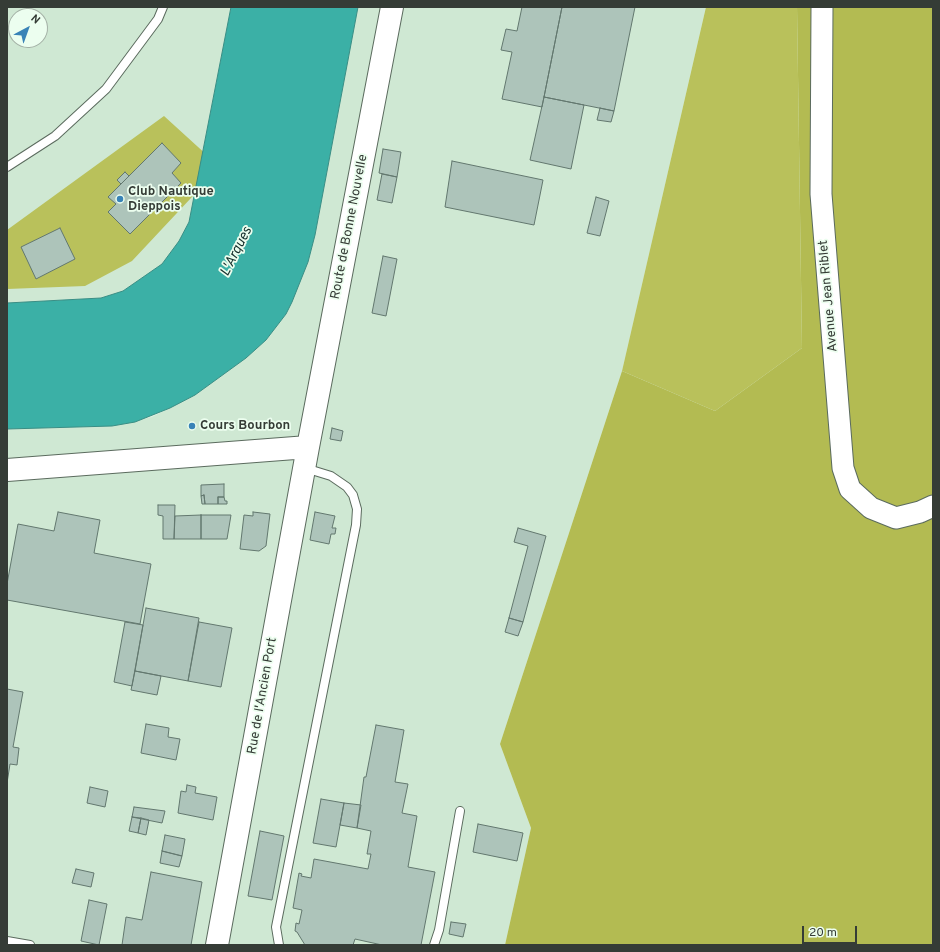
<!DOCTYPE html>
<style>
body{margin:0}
#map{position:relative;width:940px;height:952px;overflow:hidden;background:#dff1e2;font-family:Overpass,sans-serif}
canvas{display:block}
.frame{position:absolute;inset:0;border:8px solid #353c36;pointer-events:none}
.north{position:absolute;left:8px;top:8px;width:40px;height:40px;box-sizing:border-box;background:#ecfeef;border:1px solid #a3b0a5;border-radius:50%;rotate:41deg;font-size:11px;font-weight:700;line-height:16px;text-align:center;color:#353c36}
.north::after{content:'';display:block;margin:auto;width:14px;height:18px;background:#3983b7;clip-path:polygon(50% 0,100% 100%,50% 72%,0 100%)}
.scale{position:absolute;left:802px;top:926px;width:55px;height:18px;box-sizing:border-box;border:2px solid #353c36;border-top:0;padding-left:5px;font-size:12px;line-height:14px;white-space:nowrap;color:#353c36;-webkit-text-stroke:3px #ecfeef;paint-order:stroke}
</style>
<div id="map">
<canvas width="940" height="952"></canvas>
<div class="frame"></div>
<div class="north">N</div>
<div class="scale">20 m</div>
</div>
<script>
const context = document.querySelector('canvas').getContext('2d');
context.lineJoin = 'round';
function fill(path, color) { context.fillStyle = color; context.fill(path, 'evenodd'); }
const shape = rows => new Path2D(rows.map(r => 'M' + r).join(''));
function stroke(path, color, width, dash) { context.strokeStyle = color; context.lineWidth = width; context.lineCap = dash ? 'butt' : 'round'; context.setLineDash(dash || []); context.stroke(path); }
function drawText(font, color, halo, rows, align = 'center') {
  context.font = font + ' Overpass,sans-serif'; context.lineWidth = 3.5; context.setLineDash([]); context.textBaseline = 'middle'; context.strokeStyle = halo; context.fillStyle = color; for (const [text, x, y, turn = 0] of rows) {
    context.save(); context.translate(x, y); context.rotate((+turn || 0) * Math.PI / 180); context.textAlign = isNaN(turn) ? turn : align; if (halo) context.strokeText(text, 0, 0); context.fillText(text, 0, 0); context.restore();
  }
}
fill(shape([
 [7,7,231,7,189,222,179,241,162,264,123,291,101,298,7,303],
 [16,16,40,16,40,40,16,40],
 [358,7,706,7,622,371,500,744,531,828,505,945,7,945,7,429,112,426,152,417,195,395,246,358,266,340,286,314,308,262,315,235]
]), '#cfe8d3');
fill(shape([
 [706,7,797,7,802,348,715,411,622,371],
 [164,116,220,167,132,261,85,286,7,289,7,230]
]), '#b9c15b');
fill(shape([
 [797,7,933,7,933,945,505,945,531,828,500,744,622,371,715,411,802,348]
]), '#b3bb52');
const water = shape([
 [231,7,358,7,315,235,308,262,292,302,286,314,266,340,246,358,195,395,170,408,135,422,112,426,7,429,7,303,101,298,123,291,162,264,179,241,189,222,231,7]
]);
fill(water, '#3bb0a6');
stroke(water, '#398d84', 1);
const building = shape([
 [522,7,562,7,542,107,502,99,512,52,501,50,506,29,517,31,522,7],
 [562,7,635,7,614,111,544,97,562,7],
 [544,97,584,105,571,169,530,160,544,97],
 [600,108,614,111,611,122,597,120,600,108],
 [162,143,181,163,172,173,181,183,130,234,108,212,116,204,108,197,162,143],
 [383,149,401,152,397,177,379,173,383,149],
 [452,161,543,180,534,225,445,207,452,161],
 [125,172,129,176,121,184,117,180,125,172],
 [382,174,397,177,392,203,377,200,382,174],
 [596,197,609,201,600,236,587,233,596,197],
 [60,228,75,259,36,279,21,247,60,228],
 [383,256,397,259,386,316,372,313,383,256],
 [332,428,343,431,341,441,330,439,332,428],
 [224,484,224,497,218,497,218,504,205,504,204,495,201,496,201,485,224,484],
 [204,495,205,504,202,504,201,496,204,495],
 [218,497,224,497,225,501,227,501,227,504,218,504,218,497],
 [158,505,175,505,174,539,163,539,163,516,158,515,158,505],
 [58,512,100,520,94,553,151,564,140,624,7,600,7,584,18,524,54,531,58,512],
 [253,512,270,514,266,546,259,551,240,549,244,515,253,516,253,512],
 [315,512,335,516,332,528,336,528,335,534,331,534,329,544,310,540,315,512],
 [201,515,201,539,174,539,175,516,201,515],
 [201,515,231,515,227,539,201,539,201,515],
 [518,528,546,536,523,622,509,618,528,546,514,542,518,528],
 [146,608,199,618,188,681,135,671,146,608],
 [509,618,523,622,518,636,505,632,509,618],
 [125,622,143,625,132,686,114,682,125,622],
 [199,622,232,628,221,687,188,681,199,622],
 [135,671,161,676,157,695,131,690,135,671],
 [7,689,23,692,13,747,19,748,17,765,10,764,7,783,7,689],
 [146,724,169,728,168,737,180,739,176,760,141,753,146,724],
 [376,725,404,730,395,782,408,784,402,813,417,816,408,867,435,872,421,945,382,945,355,939,353,945,305,945,297,932,295,931,296,923,299,924,302,910,293,908,299,873,302,874,301,876,311,878,314,859,368,869,371,854,367,854,371,831,357,828,364,777,366,777,376,725],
 [187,785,196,787,195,793,217,797,213,820,178,813,181,791,186,792,187,785],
 [90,787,108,791,105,807,87,803,90,787],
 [321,799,344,803,336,847,313,843,321,799],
 [344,803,361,805,357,828,340,825,344,803],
 [134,807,165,811,162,823,132,817,134,807],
 [132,817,141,818,138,833,129,831,132,817],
 [141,818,149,820,146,835,138,833,141,818],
 [478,824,523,833,517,861,473,852,478,824],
 [260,831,284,836,272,900,248,896,260,831],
 [165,835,185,839,182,856,162,851,165,835],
 [162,851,182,856,179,867,160,863,162,851],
 [76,869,94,873,91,887,72,883,76,869],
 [151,872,202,882,191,945,122,945,126,917,142,920,151,872],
 [89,900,107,904,99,945,81,941,89,900],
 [451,922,466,924,463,937,449,934,451,922]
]);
fill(building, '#adc4ba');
stroke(building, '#63786f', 1);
const service = shape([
 [7,167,55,136,106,89,158,19,163,7],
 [7,941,30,945],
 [279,945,276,927,356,525,357,509,353,495,347,487,331,476,305,468],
 [434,945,439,930,460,811]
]);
const tertiary = shape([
 [822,7,821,194,843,468,850,489,871,508,896,518,920,512,933,506]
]);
const secondary = shape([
 [7,470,308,447],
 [217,945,308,447,392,7]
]);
stroke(service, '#5b6b5e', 10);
stroke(tertiary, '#5b6b5e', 23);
stroke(secondary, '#5b6b5e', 24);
stroke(service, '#fff', 8);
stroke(tertiary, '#fff', 21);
stroke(secondary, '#fff', 22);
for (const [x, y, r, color] of [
 [120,199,4,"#3983b7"],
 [192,426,4,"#3983b7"]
]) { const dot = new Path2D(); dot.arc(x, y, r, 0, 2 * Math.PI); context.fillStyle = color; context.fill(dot); stroke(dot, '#ecfeef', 1.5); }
drawText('bold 13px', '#353c36', '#ecfeef', [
 ["Club Nautique",128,192],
 ["Dieppois",128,207],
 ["Cours Bourbon",200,426]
], 'left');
drawText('13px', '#353c36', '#ecfeef', [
 ["Route de Bonne Nouvelle",350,227,-79],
 ["Avenue Jean Riblet",829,296,-95],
 ["Rue de l'Ancien Port",263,696,-80]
]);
drawText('italic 14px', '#16302d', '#ecfeef', [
 ["L'Arques",237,252,-63]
]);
</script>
